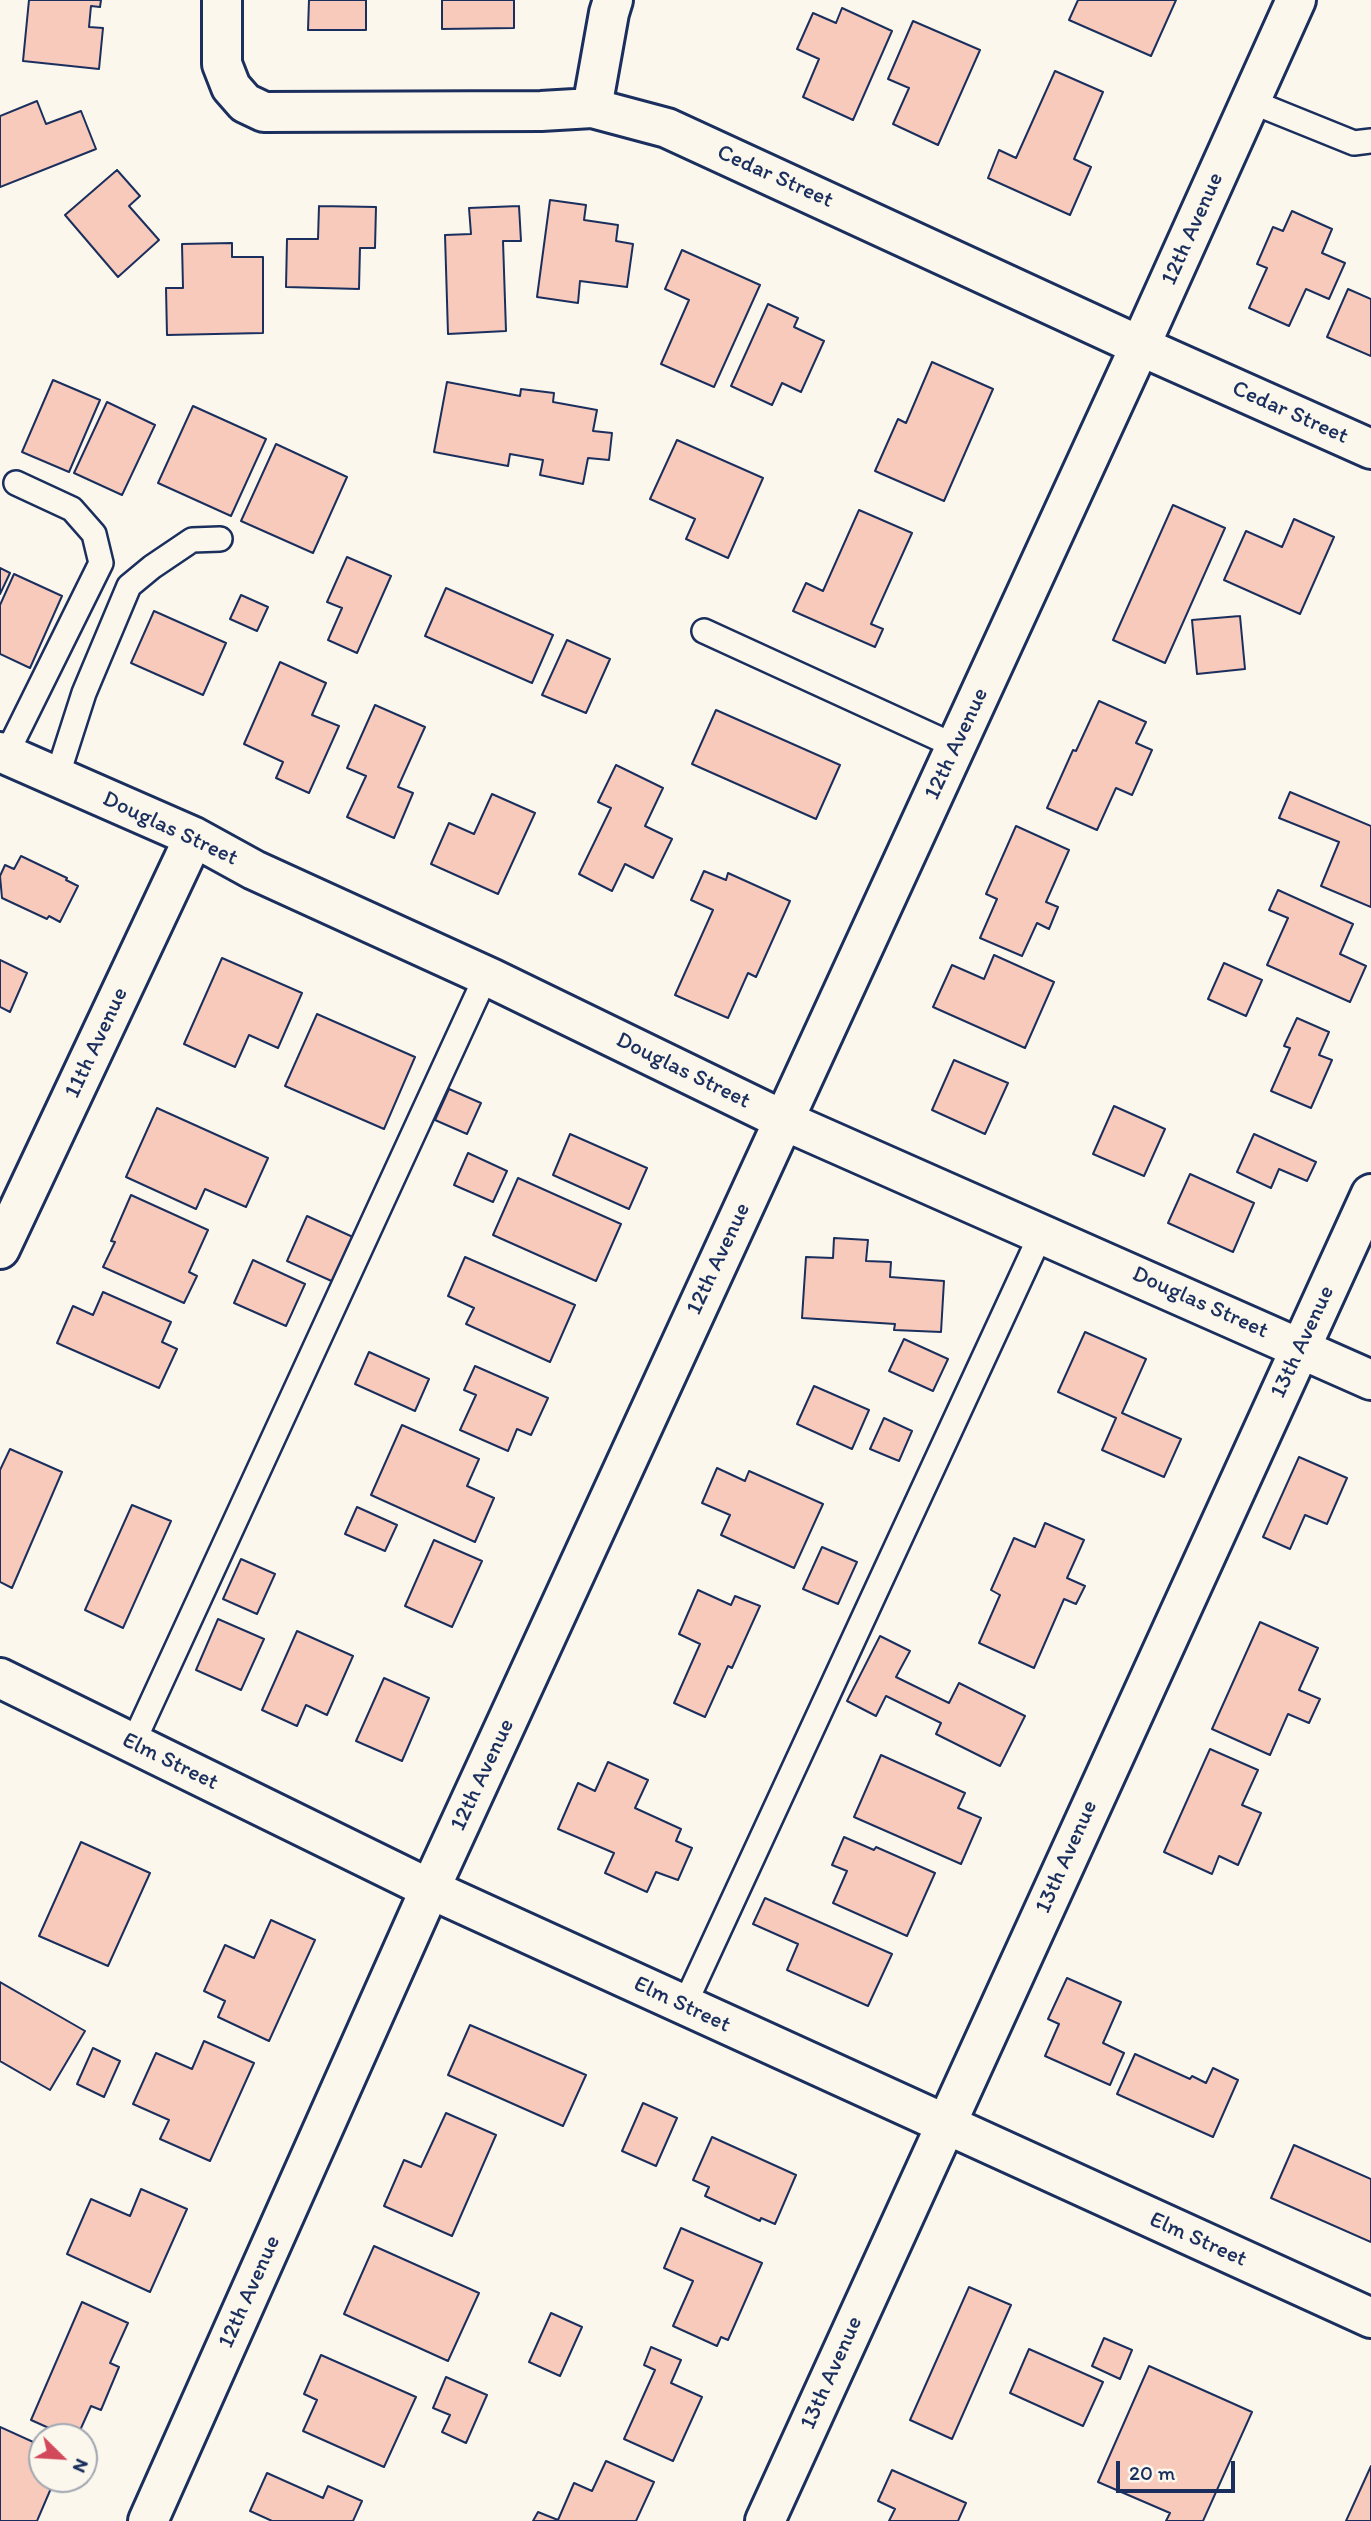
<!DOCTYPE html>
<style>
body{margin:0}
#map{position:relative;width:1371px;height:2521px;overflow:hidden;background:#fbf7ec;font-family:Itim,sans-serif}
canvas{display:block}
.north{position:absolute;left:28px;top:2423px;width:70px;height:70px;box-sizing:border-box;background:#fbf7ec;border:2px solid #a1a7b3;border-radius:50%;rotate:114deg;font-size:19px;font-weight:700;line-height:28px;text-align:center;color:#1b2f5e}
.north::after{content:'';display:block;margin:auto;width:24px;height:32px;background:#d1495b;clip-path:polygon(50% 0,100% 100%,50% 72%,0 100%)}
.scale{position:absolute;left:1116px;top:2461px;width:119px;height:32px;box-sizing:border-box;border:4px solid #1b2f5e;border-top:0;padding-left:9px;font-size:21px;line-height:24px;white-space:nowrap;color:#1b2f5e;-webkit-text-stroke:5px #fbf7ec;paint-order:stroke}
</style>
<div id="map">
<canvas width="1371" height="2521"></canvas>
<div class="north">N</div>
<div class="scale">20 m</div>
</div>
<script>
const context = document.querySelector('canvas').getContext('2d');
context.lineJoin = 'round';
function fill(path, color) { context.fillStyle = color; context.fill(path, 'evenodd'); }
const shape = rows => new Path2D(rows.map(r => 'M' + r).join(''));
function stroke(path, color, width, dash) { context.strokeStyle = color; context.lineWidth = width; context.lineCap = dash ? 'butt' : 'round'; context.setLineDash(dash || []); context.stroke(path); }
function drawText(font, color, halo, rows, align = 'center') {
  context.font = font + ' Itim,sans-serif'; context.lineWidth = 5; context.setLineDash([]); context.textBaseline = 'middle'; context.strokeStyle = halo; context.fillStyle = color; for (const [text, x, y, turn = 0] of rows) {
    context.save(); context.translate(x, y); context.rotate((+turn || 0) * Math.PI / 180); context.textAlign = isNaN(turn) ? turn : align; if (halo) context.strokeText(text, 0, 0); context.fillText(text, 0, 0); context.restore();
  }
}
const building = shape([
 [29,0,101,0,100,7,91,6,89,27,103,28,99,69,23,61,29,0],
 [309,0,366,0,366,30,308,30,309,0],
 [442,0,514,0,514,28,442,29,442,0],
 [1078,0,1176,0,1151,56,1069,20,1078,0],
 [842,8,892,31,853,120,803,97,819,59,797,49,813,13,836,23,842,8],
 [913,21,980,50,938,145,893,124,909,88,888,79,913,21],
 [1055,71,1103,92,1074,159,1091,167,1070,215,988,178,999,150,1016,158,1055,71],
 [37,101,46,124,81,111,96,149,0,187,0,116,37,101],
 [117,170,140,196,129,206,159,240,118,277,65,215,117,170],
 [550,200,586,205,584,220,618,225,616,241,633,244,627,287,580,281,578,303,537,297,550,200],
 [319,206,376,207,375,248,360,248,359,289,286,287,287,239,318,239,319,206],
 [519,206,521,241,503,241,506,331,448,334,445,235,471,234,469,208,519,206],
 [1292,211,1332,229,1322,253,1345,263,1329,299,1306,289,1289,326,1249,308,1267,268,1257,264,1273,227,1283,231,1292,211],
 [232,243,232,257,263,257,263,333,167,335,166,288,183,288,182,244,232,243],
 [682,250,760,285,714,387,661,364,689,300,665,289,682,250],
 [1348,289,1371,299,1371,356,1327,337,1348,289],
 [768,304,798,318,794,327,824,341,801,392,782,383,772,405,731,386,768,304],
 [932,362,993,389,944,501,875,471,898,419,906,423,932,362],
 [53,380,100,400,69,472,22,452,53,380],
 [447,382,520,396,521,389,554,393,553,402,597,410,593,431,612,433,609,460,588,458,583,484,540,475,543,460,510,454,508,466,434,452,447,382],
 [107,402,155,425,122,495,74,473,107,402],
 [193,406,266,439,231,516,158,483,193,406],
 [677,440,763,478,728,558,686,539,695,519,650,499,677,440],
 [276,444,347,477,313,553,241,521,276,444],
 [1173,505,1225,528,1165,663,1113,640,1173,505],
 [859,510,912,533,871,624,883,629,875,647,793,611,806,583,823,591,859,510],
 [1294,519,1334,537,1300,614,1224,580,1246,531,1282,547,1294,519],
 [347,557,391,576,357,653,328,640,342,608,327,602,347,557],
 [0,568,10,573,0,594,0,568],
 [14,574,62,596,30,668,0,654,0,605,14,574],
 [446,588,553,635,532,683,425,636,446,588],
 [241,595,268,607,257,631,230,619,241,595],
 [154,611,226,643,203,695,131,663,154,611],
 [1240,616,1245,669,1197,674,1192,620,1240,616],
 [567,640,610,659,586,713,542,695,567,640],
 [280,662,326,683,312,715,339,726,309,793,276,778,283,762,244,744,280,662],
 [1099,701,1146,722,1136,743,1152,750,1132,795,1116,788,1097,830,1047,808,1073,750,1076,751,1099,701],
 [375,705,425,727,398,787,413,793,394,838,347,817,366,776,347,768,375,705],
 [716,710,840,765,816,819,692,764,716,710],
 [616,765,663,788,645,826,672,839,653,878,625,864,612,891,579,874,611,808,598,802,616,765],
 [1290,792,1371,826,1371,907,1321,886,1339,842,1279,818,1290,792],
 [492,794,535,813,498,894,431,864,449,823,474,834,492,794],
 [1016,826,1069,850,1046,902,1058,907,1049,929,1037,923,1022,956,980,938,997,899,986,894,1016,826],
 [21,856,67,878,66,880,78,886,60,922,49,916,47,919,2,898,0,876,5,865,14,869,21,856],
 [704,871,726,880,728,873,790,901,756,977,748,973,728,1018,675,995,713,910,691,900,704,871],
 [1278,890,1353,924,1340,954,1366,966,1350,1002,1267,965,1288,918,1269,910,1278,890],
 [994,955,1054,982,1025,1048,933,1007,952,965,984,979,994,955],
 [222,958,302,993,278,1048,249,1035,235,1067,184,1044,222,958],
 [0,960,27,973,10,1012,0,1007,0,960],
 [1224,963,1262,980,1246,1016,1208,999,1224,963],
 [317,1014,415,1057,384,1129,285,1086,317,1014],
 [1297,1018,1329,1032,1319,1055,1332,1060,1311,1108,1271,1091,1290,1048,1284,1046,1297,1018],
 [954,1060,1008,1083,985,1134,932,1110,954,1060],
 [449,1089,481,1103,467,1134,435,1120,449,1089],
 [1114,1106,1165,1129,1144,1176,1093,1154,1114,1106],
 [157,1108,268,1158,246,1207,205,1189,196,1209,126,1177,157,1108],
 [570,1134,647,1168,629,1209,553,1175,570,1134],
 [1254,1134,1316,1162,1307,1181,1279,1169,1271,1188,1237,1172,1254,1134],
 [468,1153,507,1171,493,1202,454,1185,468,1153],
 [1190,1174,1254,1203,1233,1252,1168,1223,1190,1174],
 [518,1178,621,1224,596,1281,493,1235,518,1178],
 [131,1195,208,1230,189,1272,197,1276,184,1303,103,1267,115,1242,111,1241,131,1195],
 [307,1216,355,1238,336,1283,287,1261,307,1216],
 [834,1238,868,1240,866,1261,891,1262,890,1277,944,1281,941,1332,894,1330,895,1324,802,1318,806,1257,833,1258,834,1238],
 [465,1257,575,1305,550,1362,466,1324,474,1308,448,1296,465,1257],
 [253,1260,305,1284,286,1326,234,1303,253,1260],
 [103,1292,171,1322,162,1342,177,1349,159,1388,57,1343,73,1306,93,1315,103,1292],
 [1085,1332,1146,1359,1122,1413,1181,1439,1164,1477,1102,1450,1116,1418,1058,1392,1085,1332],
 [904,1339,948,1359,933,1391,889,1371,904,1339],
 [369,1352,429,1379,415,1411,355,1384,369,1352],
 [475,1366,548,1398,531,1435,517,1429,508,1451,460,1430,476,1395,464,1390,475,1366],
 [814,1386,869,1410,852,1449,797,1424,814,1386],
 [884,1418,912,1431,899,1461,870,1449,884,1418],
 [402,1425,479,1459,467,1486,494,1498,475,1542,371,1495,402,1425],
 [10,1449,62,1472,12,1588,0,1582,0,1470,10,1449],
 [1299,1457,1347,1478,1327,1524,1305,1515,1290,1549,1263,1537,1299,1457],
 [717,1468,745,1481,749,1471,823,1504,794,1568,721,1535,730,1515,702,1503,717,1468],
 [132,1505,171,1521,123,1628,85,1610,132,1505],
 [357,1507,397,1525,385,1551,345,1534,357,1507],
 [1045,1523,1084,1540,1067,1578,1085,1586,1076,1604,1064,1599,1034,1668,979,1643,1000,1595,991,1590,1014,1538,1035,1547,1045,1523],
 [434,1540,482,1561,452,1627,405,1606,434,1540],
 [822,1547,857,1562,838,1604,803,1589,822,1547],
 [241,1559,275,1574,257,1614,223,1599,241,1559],
 [698,1590,731,1605,735,1596,760,1606,732,1668,728,1666,705,1717,674,1703,700,1644,679,1634,698,1590],
 [218,1619,264,1639,241,1690,196,1670,218,1619],
 [1260,1622,1318,1648,1299,1690,1320,1699,1309,1723,1288,1714,1270,1755,1212,1729,1260,1622],
 [297,1631,353,1656,327,1715,306,1705,297,1726,262,1710,297,1631],
 [880,1636,910,1651,896,1677,949,1703,959,1683,1025,1716,1000,1766,936,1734,941,1723,886,1696,876,1716,847,1701,880,1636],
 [384,1678,429,1698,402,1761,356,1741,384,1678],
 [1210,1749,1258,1770,1242,1805,1261,1813,1238,1865,1219,1856,1212,1874,1164,1852,1210,1749],
 [881,1755,965,1793,958,1808,981,1818,961,1864,854,1817,881,1755],
 [608,1762,648,1780,635,1808,681,1829,676,1841,692,1848,678,1880,656,1872,647,1892,605,1873,614,1853,558,1829,578,1783,595,1791,608,1762],
 [844,1837,874,1850,876,1847,935,1873,907,1936,833,1903,847,1871,832,1865,844,1837],
 [81,1842,150,1873,108,1966,39,1936,81,1842],
 [765,1898,892,1954,868,2006,787,1970,798,1944,753,1924,765,1898],
 [271,1920,315,1940,269,2041,218,2017,225,2001,204,1991,225,1945,254,1958,271,1920],
 [1067,1978,1121,2002,1103,2043,1124,2053,1110,2085,1045,2056,1059,2024,1048,2019,1067,1978],
 [0,1982,85,2031,50,2090,0,2061,0,1982],
 [470,2025,586,2075,563,2126,448,2075,470,2025],
 [204,2041,254,2063,210,2161,160,2139,169,2120,133,2104,156,2053,192,2069,204,2041],
 [93,2048,120,2061,104,2097,77,2084,93,2048],
 [1135,2054,1190,2079,1192,2076,1206,2083,1213,2068,1238,2080,1213,2137,1117,2094,1135,2054],
 [643,2103,677,2118,656,2166,622,2151,643,2103],
 [446,2113,496,2135,452,2236,384,2206,404,2160,421,2167,446,2113],
 [712,2137,796,2175,775,2224,761,2218,760,2221,705,2196,709,2187,693,2180,712,2137],
 [1294,2145,1371,2179,1371,2242,1271,2198,1294,2145],
 [141,2189,187,2209,150,2292,67,2254,91,2199,130,2216,141,2189],
 [681,2228,762,2263,728,2340,721,2337,717,2346,673,2326,693,2281,664,2268,681,2228],
 [374,2246,479,2293,448,2361,344,2314,374,2246],
 [969,2287,1011,2305,952,2439,910,2420,969,2287],
 [82,2302,128,2323,110,2363,119,2367,101,2410,91,2406,77,2437,69,2437,31,2420,82,2302],
 [551,2313,582,2327,560,2376,529,2362,551,2313],
 [1104,2338,1132,2350,1120,2379,1092,2366,1104,2338],
 [651,2347,681,2360,671,2383,702,2397,673,2461,624,2439,655,2370,644,2365,651,2347],
 [1029,2349,1103,2382,1083,2426,1010,2393,1029,2349],
 [321,2355,416,2397,384,2467,303,2431,317,2400,304,2394,321,2355],
 [1149,2366,1252,2412,1203,2521,1166,2521,1170,2513,1098,2482,1149,2366],
 [446,2377,487,2395,466,2443,442,2432,450,2415,433,2408,446,2377],
 [0,2427,42,2446,42,2479,55,2479,37,2521,0,2521,0,2427],
 [606,2461,654,2482,636,2521,533,2521,538,2512,558,2520,574,2483,592,2491,606,2461],
 [1371,2466,1371,2521,1346,2521,1371,2466],
 [892,2470,966,2503,958,2521,889,2521,895,2509,878,2501,892,2470],
 [267,2473,323,2498,328,2486,362,2501,353,2521,272,2521,250,2511,267,2473]
]);
fill(building, '#f7cabb');
stroke(building, '#1b2f5e', 2);
const lane = shape([
 [1250,101,1354,143,1371,141],
 [704,631,955,746],
 [6,755,101,563,94,534,72,509,16,483],
 [57,777,84,693,129,586,152,567,192,540,220,539],
 [133,1743,486,976],
 [684,2006,1041,1234]
]);
const street = shape([
 [222,0,222,64,231,87,245,103,264,112,541,111,592,108,667,128,1140,346,1371,449],
 [592,108,609,13,613,0],
 [0,752,194,837,254,870,493,979,783,1120,1371,1380],
 [0,1249,194,837],
 [148,2521,430,1889,1140,346,1296,0],
 [765,2521,1371,1194]
]);
const secondary = shape([
 [0,1678,430,1889,1371,2318]
]);
stroke(lane, '#1b2f5e', 28);
stroke(street, '#1b2f5e', 44);
stroke(secondary, '#1b2f5e', 44);
stroke(lane, '#fbf7ec', 23);
stroke(street, '#fbf7ec', 38);
stroke(secondary, '#fbf7ec', 38);
drawText('23px', '#1b2f5e', '#fbf7ec', [
 ["Cedar Street",775,177,24],
 ["12th Avenue",1193,229,-66],
 ["Cedar Street",1290,413,24],
 ["12th Avenue",957,744,-65],
 ["Douglas Street",170,829,25],
 ["11th Avenue",97,1043,-65],
 ["Douglas Street",683,1071,26],
 ["12th Avenue",719,1259,-65],
 ["Douglas Street",1200,1303,24],
 ["13th Avenue",1303,1342,-65],
 ["Elm Street",170,1762,26],
 ["12th Avenue",483,1775,-65],
 ["13th Avenue",1067,1857,-66],
 ["Elm Street",682,2005,25],
 ["Elm Street",1198,2240,24],
 ["12th Avenue",250,2292,-66],
 ["13th Avenue",832,2373,-66]
]);
</script>
